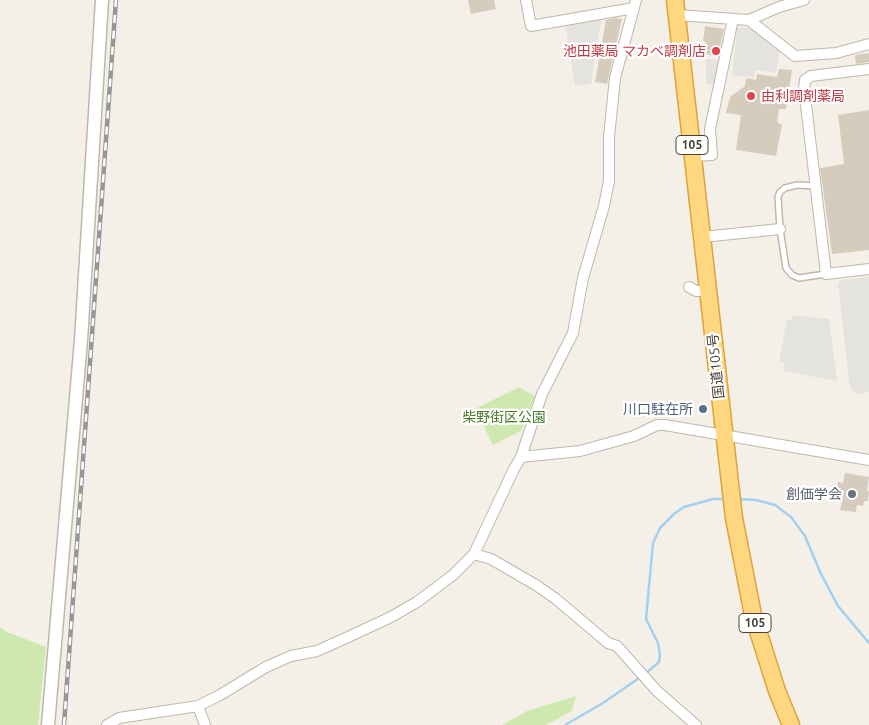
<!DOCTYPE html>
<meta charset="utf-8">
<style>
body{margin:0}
canvas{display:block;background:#f4f0e8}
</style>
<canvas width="869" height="725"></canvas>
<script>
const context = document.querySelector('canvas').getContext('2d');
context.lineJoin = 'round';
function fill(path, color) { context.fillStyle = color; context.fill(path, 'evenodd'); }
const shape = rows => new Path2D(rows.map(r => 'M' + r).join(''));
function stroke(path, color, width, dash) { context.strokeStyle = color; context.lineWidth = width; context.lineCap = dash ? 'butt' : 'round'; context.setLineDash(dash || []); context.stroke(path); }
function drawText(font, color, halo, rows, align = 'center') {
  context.font = font + ' Ubuntu,"Noto Sans JP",sans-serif'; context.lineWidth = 4.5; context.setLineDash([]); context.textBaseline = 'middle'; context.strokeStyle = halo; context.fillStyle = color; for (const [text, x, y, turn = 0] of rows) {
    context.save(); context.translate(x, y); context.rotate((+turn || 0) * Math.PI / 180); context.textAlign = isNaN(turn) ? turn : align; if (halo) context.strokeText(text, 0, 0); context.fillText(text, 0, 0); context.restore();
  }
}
fill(shape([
 [519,387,535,396,521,431,493,445,475,409],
 [0,627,7,632,46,647,38,725,0,725],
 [576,696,572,711,546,725,502,725,527,711]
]), '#cee8b0');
fill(shape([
 [602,16,591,84,575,86,565,23],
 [754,27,780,50,776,73,755,70,754,77,732,76,737,28],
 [706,59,724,60,719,86,706,84],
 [869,277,869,392,856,394,850,388,838,284,841,280],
 [793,315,829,319,837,381,783,371,784,363,779,362,787,319,792,320]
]), '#e5e3df');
stroke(shape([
 [737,499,756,500,775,505,791,517,805,536,821,574,838,606,869,643],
 [646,673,659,662,660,655,658,643,646,619,653,543,660,528,674,514,684,507,713,499,727,499],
 [565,725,603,703,642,676]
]), '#a4d0f0', 2.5);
fill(shape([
 [468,0,494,0,496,9,471,14],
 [615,18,622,19,607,84,595,82,606,20],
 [705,26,724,29,718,56,704,54,706,42,703,41],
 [869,53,869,62,856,64,855,55],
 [779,69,792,70,786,109,779,109,777,122,782,125,776,156,736,150,741,115,726,113,730,97,745,86,746,78,756,80,757,74,777,77],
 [869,110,869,250,832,254,820,168,844,164,838,115],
 [845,473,869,477,867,491,869,491,868,501,864,501,863,506,857,505,856,512,840,510,842,502,835,501,838,482,843,483]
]), '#d5ccbd');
const service = shape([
 [815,186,797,185,785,188,780,192,778,197,780,229,786,268,792,275,799,278,826,274]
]);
const minor = shape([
 [526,0,531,26,634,8],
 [677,15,749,20,779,7,804,0],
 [749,20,795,56,836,53,869,44],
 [869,69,811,76,805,80,804,88,826,274,869,269],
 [693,156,712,155,710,129,733,19],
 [703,237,780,229],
 [689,287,696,291,708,291],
 [521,457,580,451,634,436,657,425,665,425,869,460],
 [474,554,491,559,536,585,556,599,608,643,617,646,657,691,696,725],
 [198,706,205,725],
 [107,725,119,718,198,706,220,695,266,667,291,656,317,651,348,637,391,617,417,602,453,575,474,554,514,469,521,457,542,394,573,333,583,278,604,206,609,181,609,137,615,78,636,0]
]);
const tertiary = shape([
 [48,725,81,340,102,0]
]);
const trunk = shape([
 [675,0,734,518,753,615,777,691,791,725]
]);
stroke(service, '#bfb8aa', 8);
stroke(minor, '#bfb8aa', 12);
stroke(tertiary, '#bfb8aa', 15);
stroke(trunk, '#dda238', 19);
stroke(service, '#fff', 5);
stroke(minor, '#fff', 10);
stroke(tertiary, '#fff', 12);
stroke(trunk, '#fed780', 16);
const rail = shape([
 [64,725,116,0]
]);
stroke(rail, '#979797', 4.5);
stroke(rail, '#fff', 2.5, [8]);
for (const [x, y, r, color] of [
 [716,51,5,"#e0444e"],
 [751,96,5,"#e0444e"],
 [703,409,5,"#5c6f8a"],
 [852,494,5,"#6b7280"]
]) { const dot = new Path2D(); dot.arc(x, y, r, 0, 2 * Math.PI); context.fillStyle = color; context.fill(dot); stroke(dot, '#fff', 2); }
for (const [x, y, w] of [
 [692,145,32],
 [755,623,32]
]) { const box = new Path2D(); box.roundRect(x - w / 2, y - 9.5, w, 19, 4); context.fillStyle = '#fff'; context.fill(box); stroke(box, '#474136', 1); }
drawText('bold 12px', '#474136', null, [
 ["105",692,145],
 ["105",755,623]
]);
drawText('14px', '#be3a42', '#fff', [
 ["池田薬局 マカベ調剤店",706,51],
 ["由利調剤薬局",761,96,"left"]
], 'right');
drawText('14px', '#474136', '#fff', [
 ["国道105号",716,366,-96]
]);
drawText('14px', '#4e5e75', '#fff', [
 ["川口駐在所",693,409]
], 'right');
drawText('14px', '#477929', '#fff', [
 ["柴野街区公園",504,417]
]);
drawText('14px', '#5b616d', '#fff', [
 ["創価学会",842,494]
], 'right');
</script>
